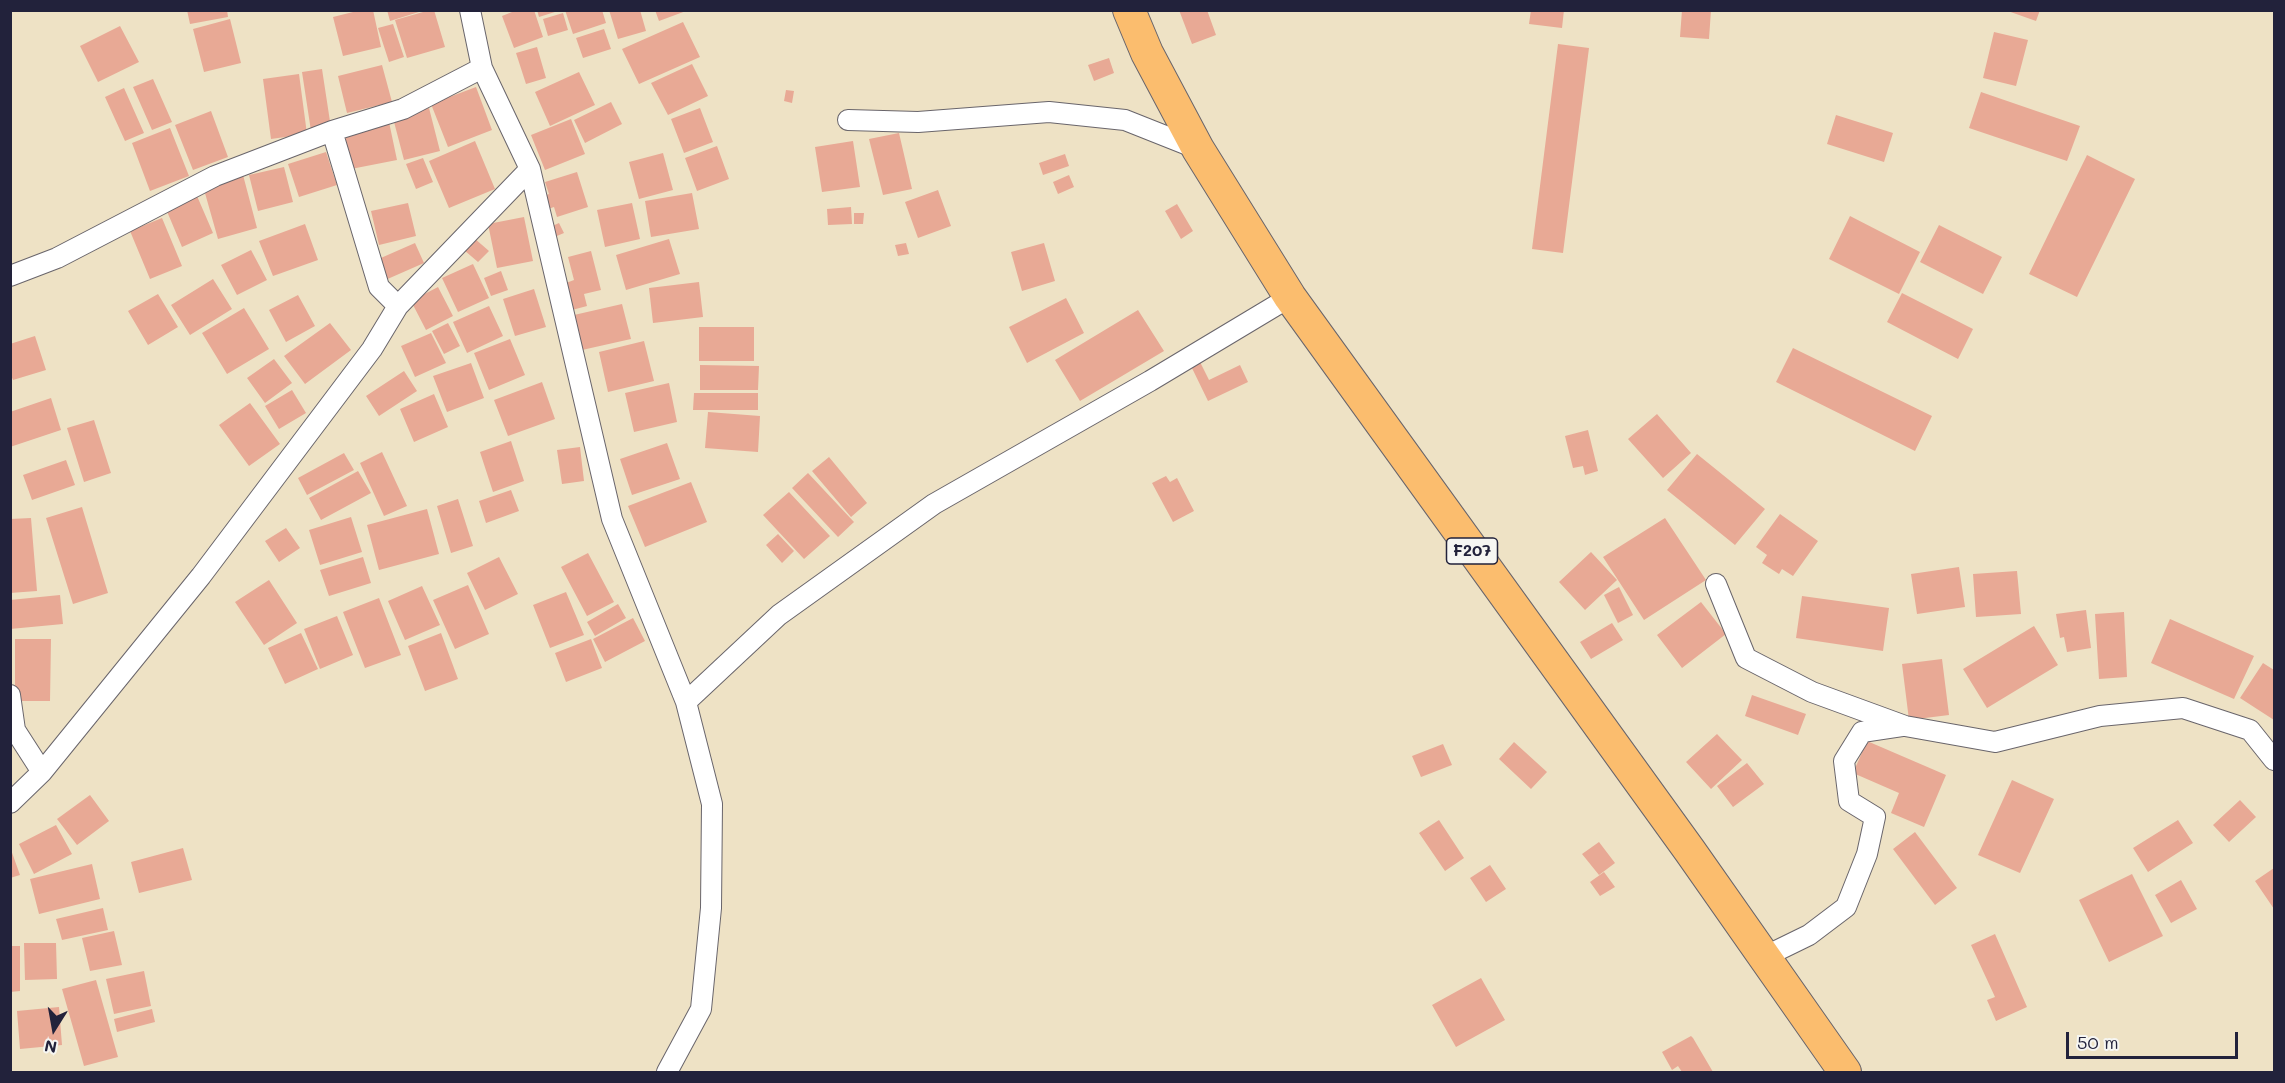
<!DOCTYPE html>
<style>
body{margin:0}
#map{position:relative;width:2285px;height:1083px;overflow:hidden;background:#eee2c5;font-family:Mali,sans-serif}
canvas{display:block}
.frame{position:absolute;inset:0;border:12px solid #22223b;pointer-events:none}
.north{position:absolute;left:24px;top:999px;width:60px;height:60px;-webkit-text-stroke:4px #f6f6f2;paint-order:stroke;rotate:191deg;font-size:16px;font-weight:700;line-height:24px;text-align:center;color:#22223b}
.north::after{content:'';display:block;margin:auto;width:21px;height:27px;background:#22223b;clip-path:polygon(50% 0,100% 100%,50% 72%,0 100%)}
.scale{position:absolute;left:2066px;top:1032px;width:172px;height:27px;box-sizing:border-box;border:3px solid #22223b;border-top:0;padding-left:8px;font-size:18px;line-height:21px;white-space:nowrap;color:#22223b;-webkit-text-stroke:4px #f6f6f2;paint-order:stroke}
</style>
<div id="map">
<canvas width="2285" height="1083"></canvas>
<div class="frame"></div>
<div class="north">N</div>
<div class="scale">50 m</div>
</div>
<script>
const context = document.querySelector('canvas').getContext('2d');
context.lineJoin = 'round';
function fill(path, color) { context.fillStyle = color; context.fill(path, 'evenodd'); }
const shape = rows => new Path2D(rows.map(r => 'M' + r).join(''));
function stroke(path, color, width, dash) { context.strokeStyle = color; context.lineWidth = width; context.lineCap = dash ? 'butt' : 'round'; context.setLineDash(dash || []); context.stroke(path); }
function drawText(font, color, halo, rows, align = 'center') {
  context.font = font + ' Mali,sans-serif'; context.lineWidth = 6; context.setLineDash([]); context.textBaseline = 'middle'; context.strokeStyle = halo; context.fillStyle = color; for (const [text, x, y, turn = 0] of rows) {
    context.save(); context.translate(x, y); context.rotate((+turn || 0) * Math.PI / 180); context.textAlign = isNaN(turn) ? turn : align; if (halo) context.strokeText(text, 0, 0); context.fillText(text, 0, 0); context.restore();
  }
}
fill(shape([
 [187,10,227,10,228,17,190,24],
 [361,10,373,10,381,47,343,56,333,17],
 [387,10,422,10,422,11,390,21],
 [430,10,434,10,445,47,407,58,395,20],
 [517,10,534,10,543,37,514,48,502,16],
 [537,10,558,10,558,11,539,17],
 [565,10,602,10,606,23,573,34],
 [609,10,640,10,646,31,618,39],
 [655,10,686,10,686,11,659,21],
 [1179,10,1207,10,1216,35,1192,44],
 [1531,10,1564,10,1562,28,1529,24],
 [1682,10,1711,10,1709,39,1680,37],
 [2005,10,2040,10,2036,21],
 [563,13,568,30,548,36,543,19],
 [230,19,241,63,204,72,193,29],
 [683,22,700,57,639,84,622,49],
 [393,24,404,57,389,62,378,28],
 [120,26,139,62,98,82,80,46],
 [604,29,611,49,583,58,576,38],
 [1994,32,2028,40,2016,86,1983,78],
 [1558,44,1589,48,1563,253,1532,249],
 [537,47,546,78,526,84,516,53],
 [1109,58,1114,73,1094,81,1088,65],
 [692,64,708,96,668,115,651,83],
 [382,65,392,102,347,113,338,76],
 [322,69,331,128,311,131,302,72],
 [579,72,595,105,550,126,535,92],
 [299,74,307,134,271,139,263,79],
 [153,79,172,122,152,130,133,87],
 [476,87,492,130,448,147,431,104],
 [124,88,144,133,125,141,105,97],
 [786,90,794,91,792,103,784,101],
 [1981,92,2080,126,2067,161,1969,128],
 [611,102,622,124,585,143,574,120],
 [429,108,440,151,404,160,393,118],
 [700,108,713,142,684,153,671,119],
 [211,111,228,157,193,170,175,125],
 [1836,115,1893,133,1884,162,1827,144],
 [571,119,585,154,545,170,531,135],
 [389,122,397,160,351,169,344,131],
 [170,128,189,176,150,191,132,143],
 [899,133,912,189,883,195,869,139],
 [475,141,495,189,449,208,429,161],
 [853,141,860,187,822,192,815,147],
 [717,146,729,179,697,191,685,158],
 [326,152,337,185,299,197,288,164],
 [663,153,673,190,639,199,629,162],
 [1065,154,1069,166,1043,175,1039,163],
 [2087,155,2135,179,2077,297,2029,274],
 [423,158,433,182,416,189,406,164],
 [284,167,293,202,258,211,249,175],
 [577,172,588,207,557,217,554,207,545,210,541,197,549,194,545,182],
 [243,175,257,228,218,239,203,186],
 [1069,175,1074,187,1058,194,1053,182],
 [938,190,951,226,918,238,905,202],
 [692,193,699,229,651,237,645,201],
 [197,196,213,233,182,247,166,209],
 [408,203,416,236,379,245,371,211],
 [632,203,640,239,605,247,597,210],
 [1177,204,1193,231,1181,239,1165,211],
 [851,207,852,224,828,225,827,209],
 [854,213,864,213,863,224,854,224],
 [1850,216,1920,252,1899,294,1829,259],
 [524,217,533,261,497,268,488,224],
 [162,218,182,266,150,279,130,231],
 [559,223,564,233,552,238,548,228],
 [305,224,318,260,273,276,259,241],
 [1939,225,2002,257,1983,294,1920,262],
 [474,238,489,251,478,262,464,250],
 [669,239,680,274,626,290,616,255],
 [415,243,424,263,383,281,374,261],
 [906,243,909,254,898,256,895,245],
 [1044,243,1055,281,1022,291,1011,252],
 [251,250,267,280,237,295,221,265],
 [591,251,601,290,584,294,587,306,572,310,566,283,574,280,568,257],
 [473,264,489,298,458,312,442,278],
 [501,271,508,290,491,296,484,278],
 [213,279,232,309,190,335,171,305],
 [699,282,703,317,653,323,649,288],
 [438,287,453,316,426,330,411,301],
 [534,289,546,327,515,336,503,299],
 [1902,293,1973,329,1958,359,1887,322],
 [158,294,178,327,148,345,128,311],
 [298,295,315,326,286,342,269,310],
 [1066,298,1084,333,1027,363,1009,327],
 [622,304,631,339,582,350,574,315],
 [489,306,503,336,467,353,453,322],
 [244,308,269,349,227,374,202,333],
 [1138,310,1164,351,1080,401,1055,360],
 [330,323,351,350,305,384,284,356],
 [448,323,460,346,444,354,432,331],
 [699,327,754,327,754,361,699,361],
 [431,333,446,363,415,377,401,346],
 [35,336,46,370,13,380,10,373,10,344],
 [510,339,525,375,489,390,474,353],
 [644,341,654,381,608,392,599,352],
 [1793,348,1932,416,1915,451,1776,382],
 [274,359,292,383,265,403,247,378],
 [1200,362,1209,380,1240,365,1248,382,1208,401,1191,366],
 [471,363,484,398,447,412,433,376],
 [700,365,759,366,758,390,700,390],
 [404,371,417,391,379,416,366,396],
 [542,382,555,419,508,436,494,400],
 [669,383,677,422,634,432,625,393],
 [292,390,306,413,279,429,265,406],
 [694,393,758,393,758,410,693,410],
 [434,394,448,427,414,442,400,409],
 [51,398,61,430,10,447,10,412],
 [250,403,280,444,249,466,219,425],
 [708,412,760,416,758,452,705,448],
 [1657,414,1691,453,1663,478,1628,439],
 [94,420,111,473,84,482,67,428],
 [1588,430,1598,471,1585,475,1583,466,1573,468,1565,436],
 [511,441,524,481,493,492,480,452],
 [667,443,680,479,632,495,620,459],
 [580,447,584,481,562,484,557,450],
 [382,452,407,506,384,516,360,463],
 [344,453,354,470,307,495,298,478],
 [1697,454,1765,509,1735,545,1667,490],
 [829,457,867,503,851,517,812,471],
 [66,460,75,485,32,500,23,475],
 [358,471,371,493,321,520,309,498],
 [808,473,854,522,838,537,792,488],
 [1166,476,1170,482,1177,478,1194,511,1173,522,1152,483],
 [691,482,707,522,645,547,628,506],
 [511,490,519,511,486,523,479,501],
 [789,492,830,536,804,559,763,515],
 [458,499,473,546,451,553,437,506],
 [82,507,108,593,73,604,46,518],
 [427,509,439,554,379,570,367,525],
 [1780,514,1818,541,1793,576,1782,569,1779,574,1762,563,1767,555,1756,547],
 [351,517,362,552,320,565,309,530],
 [31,518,37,591,10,593,10,519],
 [1665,518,1706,580,1644,620,1603,557],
 [286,528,300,548,279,562,265,541],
 [778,534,794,551,782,563,766,545],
 [1591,552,1617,580,1585,610,1559,582],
 [588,553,614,602,587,616,561,567],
 [363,557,371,583,329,596,320,570],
 [499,557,518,594,485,610,467,573],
 [1959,567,1965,607,1917,614,1911,574],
 [2017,571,2021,614,1976,617,1973,574],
 [269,580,297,623,264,645,235,602],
 [468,585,489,634,455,649,433,600],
 [422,586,440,625,405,640,388,601],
 [1619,587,1633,615,1618,623,1604,595],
 [566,592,584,635,550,648,533,605],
 [60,595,63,624,10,629,10,600],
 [1802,596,1889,608,1883,651,1796,638],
 [379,598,401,655,365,668,343,612],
 [1701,602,1726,634,1682,668,1657,635],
 [618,604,626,618,595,636,587,622],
 [2086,610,2091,648,2067,652,2064,637,2060,638,2056,614],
 [2124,612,2127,677,2099,679,2095,614],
 [337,616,353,655,320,669,304,629],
 [633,618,645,641,605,662,593,639],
 [2170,619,2254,656,2234,699,2151,663],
 [1612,623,1623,640,1591,659,1580,642],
 [2034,626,2058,665,1987,708,1963,669],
 [301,633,318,669,285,684,268,648],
 [441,633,458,679,425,691,408,646],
 [15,639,51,639,50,701,15,701],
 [591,639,602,668,566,682,555,653],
 [1942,659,1949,715,1909,720,1902,664],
 [2263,663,2274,670,2274,720,2240,698],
 [1752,695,1806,714,1798,735,1745,716],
 [1717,734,1742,760,1711,789,1686,762],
 [1867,741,1946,775,1924,827,1891,813,1899,793,1853,773],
 [1514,742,1547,772,1531,789,1499,759],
 [1443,744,1452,765,1421,777,1412,756],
 [1747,763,1764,784,1733,807,1717,786],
 [2012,780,2054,799,2020,873,1978,855],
 [90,795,109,821,77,845,57,819],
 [2240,800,2256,817,2229,842,2213,825],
 [1439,820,1464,858,1445,871,1419,833],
 [2178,820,2193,843,2148,872,2133,848],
 [56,825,72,854,34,874,19,844],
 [1915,832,1957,888,1935,905,1893,849],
 [1599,842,1615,863,1599,875,1582,854],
 [10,847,20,875,10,878],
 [183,848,192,880,139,893,131,862],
 [92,864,100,899,39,914,30,879],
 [1490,865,1506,889,1486,902,1470,878],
 [2274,868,2274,909,2255,881],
 [1604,872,1615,887,1600,896,1590,882],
 [2132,874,2163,936,2109,962,2079,900],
 [2181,880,2197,909,2171,923,2155,895],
 [103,908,108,930,62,940,56,919],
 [114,931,122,965,90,971,82,938],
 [1995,934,2027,1007,1996,1021,1987,1000,1995,997,1971,945],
 [24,943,56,943,57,979,25,980],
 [10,946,20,946,20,991,10,992],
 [144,971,151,1006,114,1014,106,979],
 [1481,978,1505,1020,1456,1047,1432,1005],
 [96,980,118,1057,84,1066,62,989],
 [59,1007,62,1045,20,1049,17,1011],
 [152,1009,155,1022,117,1032,114,1019],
 [1691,1036,1693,1038,1713,1072,1682,1072,1678,1066,1672,1070,1662,1052]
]), '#e8a995');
const minor = shape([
 [470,10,482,68,530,169,612,519,686,702,712,804,711,908,701,1009,667,1072],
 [848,120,918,122,1049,112,1125,120,1198,149],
 [332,131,379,287,398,306],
 [10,276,57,258,215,176,332,131,403,109,482,68],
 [1716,584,1746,658,1812,692,1905,726,1995,742,2100,716,2183,708,2250,730,2274,760],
 [10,695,15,730,42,772],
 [686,702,779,615,934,504,1150,381,1290,297],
 [10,803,42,772,201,576,372,349,398,306,530,169],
 [1766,956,1809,935,1846,907,1867,854,1875,817,1849,801,1844,761,1862,732,1902,726]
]);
const primary = shape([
 [1129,10,1147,53,1198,149,1290,297,1690,851,1845,1072]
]);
stroke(minor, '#69656b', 22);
stroke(primary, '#69656b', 34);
stroke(minor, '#fff', 20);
stroke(primary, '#fbbd6e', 32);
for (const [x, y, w] of [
 [1472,551,51]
]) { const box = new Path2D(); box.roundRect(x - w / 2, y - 13, w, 26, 4.5); context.fillStyle = '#f6f6f2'; context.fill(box); stroke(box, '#22223b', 1.5); }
drawText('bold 16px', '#22223b', null, [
 ["F207",1472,551]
]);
</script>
